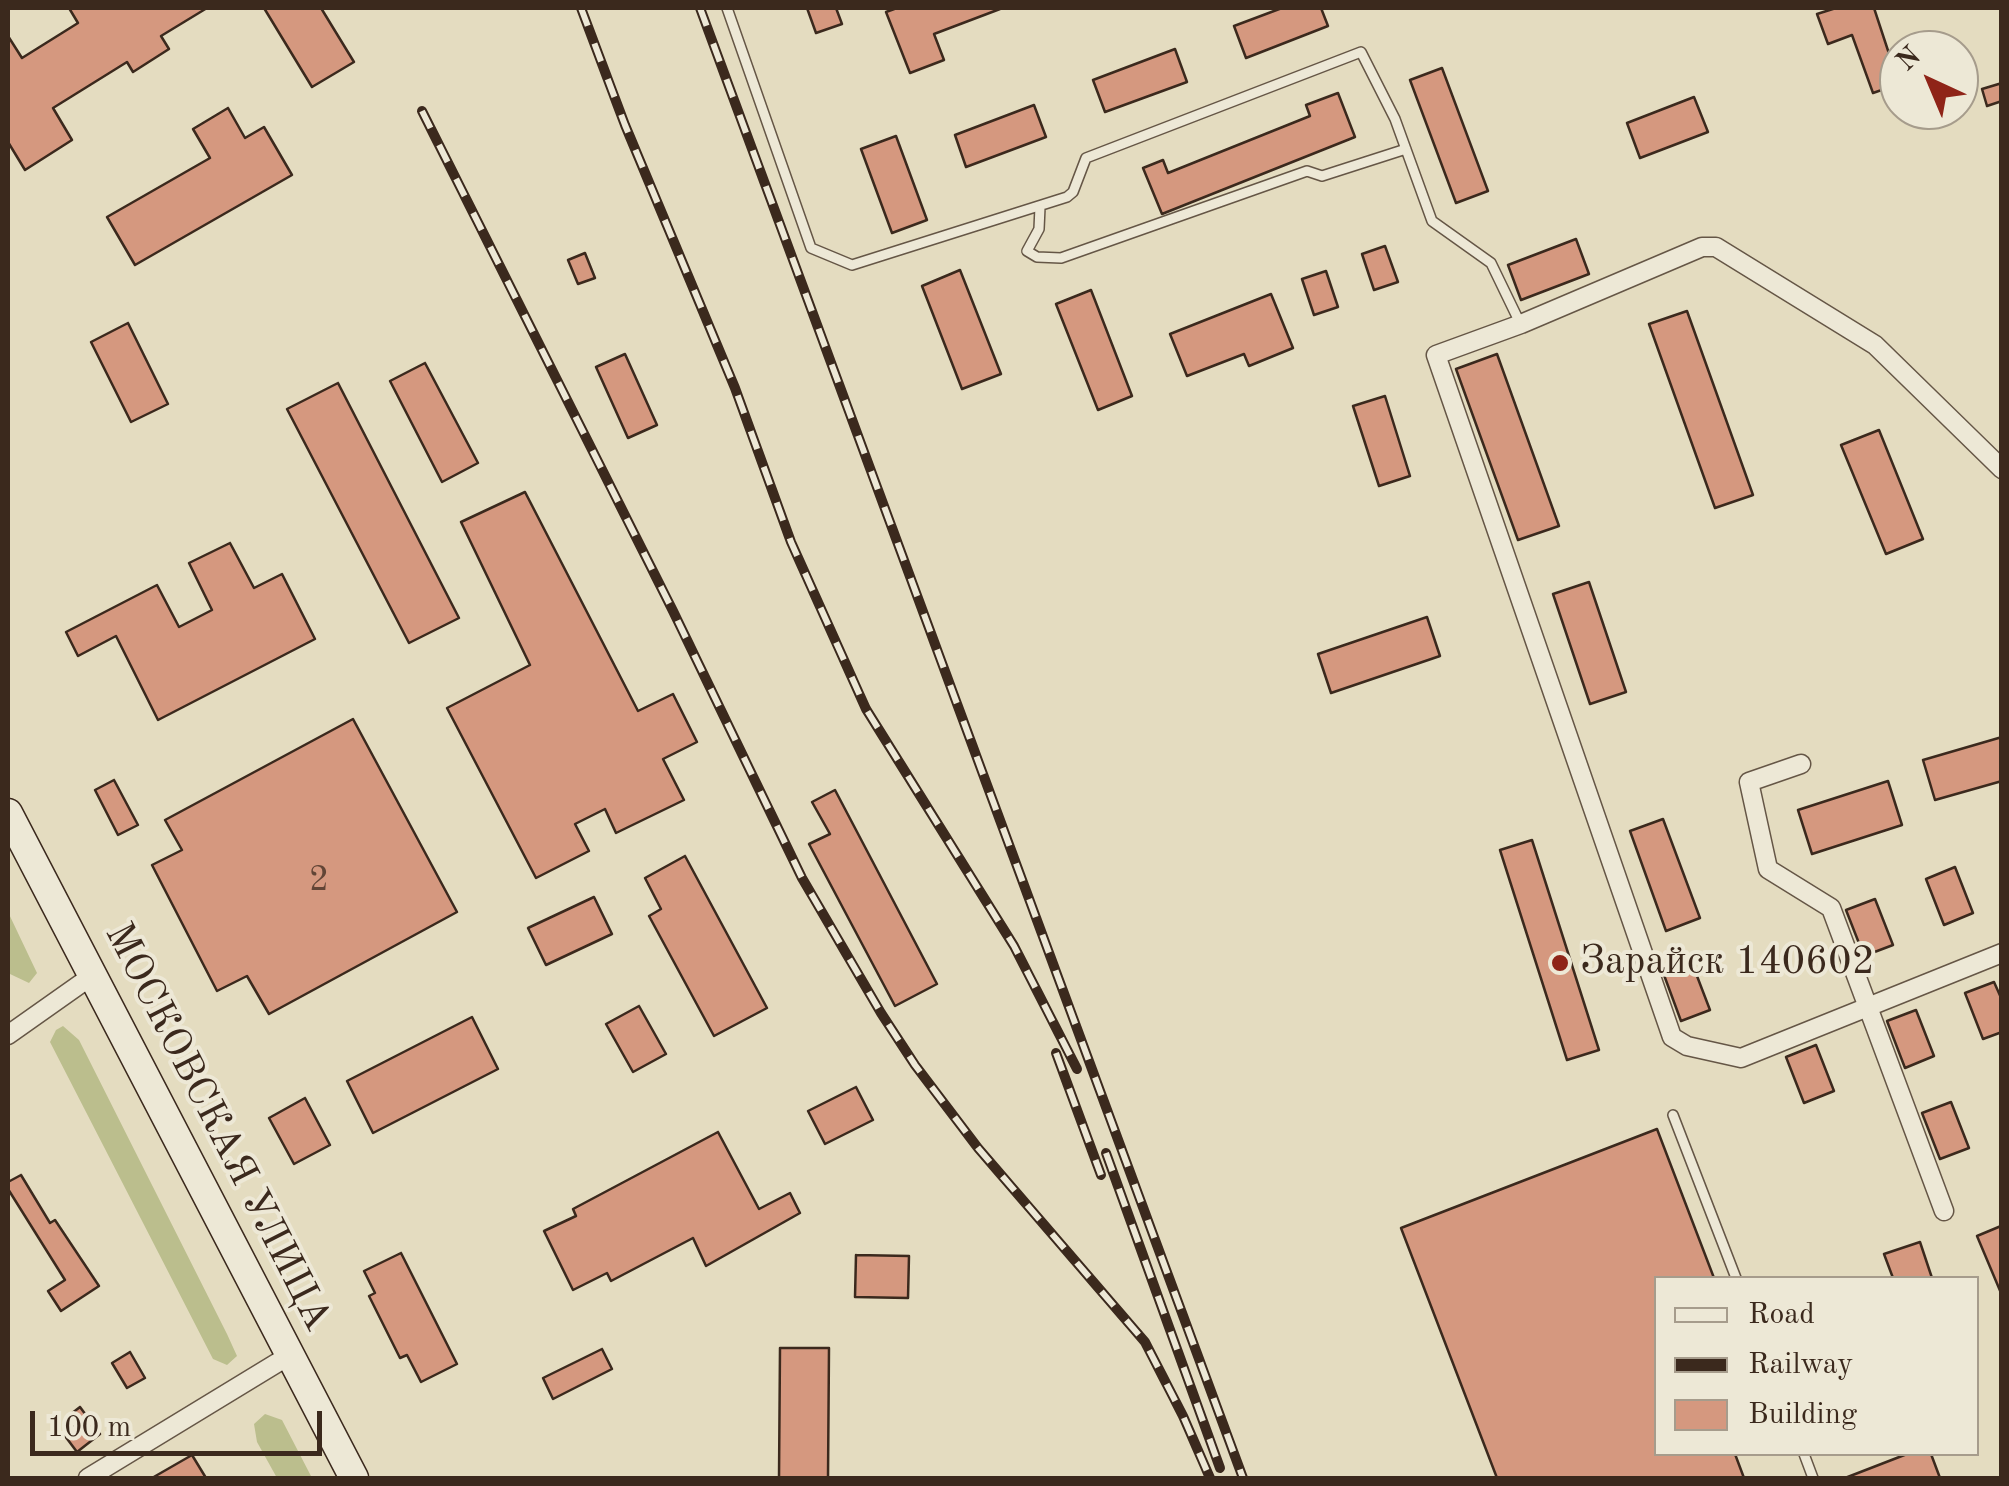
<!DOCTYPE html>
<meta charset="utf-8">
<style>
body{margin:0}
#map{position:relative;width:2009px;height:1486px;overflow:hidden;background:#e4dcc0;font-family:"Old Standard TT",serif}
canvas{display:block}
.frame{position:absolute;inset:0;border:10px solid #3b291d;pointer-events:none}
.legend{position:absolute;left:1654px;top:1276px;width:325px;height:180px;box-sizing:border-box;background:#ede8d6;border:2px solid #a69c8c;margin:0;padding:12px 18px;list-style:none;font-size:30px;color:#3b291d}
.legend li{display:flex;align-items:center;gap:20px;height:50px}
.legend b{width:50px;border:2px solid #a69c8c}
.north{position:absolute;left:1879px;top:30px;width:100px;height:100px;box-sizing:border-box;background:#ede8d6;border:2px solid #a69c8c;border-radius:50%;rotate:316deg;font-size:28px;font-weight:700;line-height:40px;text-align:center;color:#3b291d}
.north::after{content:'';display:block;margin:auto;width:35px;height:45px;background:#8f2418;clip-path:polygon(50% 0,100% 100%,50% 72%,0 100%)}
.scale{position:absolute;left:30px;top:1411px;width:292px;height:45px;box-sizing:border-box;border:5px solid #3b291d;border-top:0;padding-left:12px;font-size:30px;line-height:35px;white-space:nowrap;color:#3b291d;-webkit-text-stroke:8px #ede8d6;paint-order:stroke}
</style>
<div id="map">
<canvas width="2009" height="1486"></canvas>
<div class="frame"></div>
<ul class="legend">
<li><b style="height:12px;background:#ede8d6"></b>Road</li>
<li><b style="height:12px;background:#3b291d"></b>Railway</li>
<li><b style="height:28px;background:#d5987f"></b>Building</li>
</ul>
<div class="north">N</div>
<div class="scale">100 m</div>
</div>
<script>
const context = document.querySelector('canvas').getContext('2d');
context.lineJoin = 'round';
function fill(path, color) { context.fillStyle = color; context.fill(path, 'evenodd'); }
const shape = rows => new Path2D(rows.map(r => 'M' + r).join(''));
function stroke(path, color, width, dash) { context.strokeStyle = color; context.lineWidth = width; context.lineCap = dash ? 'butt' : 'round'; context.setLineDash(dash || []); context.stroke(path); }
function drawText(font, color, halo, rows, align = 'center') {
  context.font = font + ' "Old Standard TT",serif'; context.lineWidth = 8; context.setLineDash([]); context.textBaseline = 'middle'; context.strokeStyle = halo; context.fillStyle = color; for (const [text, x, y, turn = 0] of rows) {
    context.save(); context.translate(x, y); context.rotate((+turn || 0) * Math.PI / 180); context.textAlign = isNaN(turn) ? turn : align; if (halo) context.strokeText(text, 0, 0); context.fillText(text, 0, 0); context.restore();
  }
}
fill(shape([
 [8,912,37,973,29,983,10,974,8,969],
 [63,1026,79,1040,227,1334,237,1356,227,1365,213,1359,50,1042,56,1030],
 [265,1414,282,1420,312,1478,277,1478,257,1442,254,1424]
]), '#bbbe8d');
const building = shape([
 [69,8,207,8,161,36,169,49,133,72,127,62,53,108,72,140,25,170,8,142,8,36,22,58,78,23,69,8],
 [264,8,321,8,354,62,312,87,264,8],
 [807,8,836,8,842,24,816,33,807,8],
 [897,8,1000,8,1000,9,934,34,944,60,910,73,886,12,897,8],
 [1282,8,1321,8,1328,26,1246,58,1234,26,1282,8],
 [1836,8,1874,8,1899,84,1873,93,1852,35,1828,44,1817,14,1836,8],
 [1175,49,1187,82,1105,112,1093,80,1175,49],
 [1442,68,1488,191,1456,203,1410,80,1442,68],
 [2002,83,2002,101,1987,106,1982,89,2002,83],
 [1338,93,1355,137,1162,214,1143,168,1163,160,1168,173,1310,116,1306,105,1338,93],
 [1694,97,1708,132,1640,158,1627,123,1694,97],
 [1034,105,1046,137,966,167,955,135,1034,105],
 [228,108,245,138,264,127,292,175,135,265,107,217,210,158,193,129,228,108],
 [896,136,927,220,892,233,861,149,896,136],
 [1576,239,1589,274,1521,300,1508,265,1576,239],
 [1385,246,1398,282,1374,290,1362,254,1385,246],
 [585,253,595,278,578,284,568,260,585,253],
 [960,270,1001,374,962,389,922,286,960,270],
 [1326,271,1338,307,1314,315,1302,279,1326,271],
 [1091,290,1132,396,1098,410,1056,304,1091,290],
 [1271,294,1293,348,1249,366,1244,354,1187,376,1170,334,1271,294],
 [1687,311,1753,495,1715,508,1649,324,1687,311],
 [128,323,168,404,131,422,91,342,128,323],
 [625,354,657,425,628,438,596,367,625,354],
 [1497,354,1559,526,1518,540,1456,369,1497,354],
 [425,363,478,463,442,482,390,381,425,363],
 [338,383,459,618,409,643,287,409,338,383],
 [1385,396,1410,476,1379,486,1353,406,1385,396],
 [1879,430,1923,539,1886,554,1841,445,1879,430],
 [525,492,638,711,673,694,697,742,663,759,684,800,616,833,605,809,575,824,589,851,536,878,447,708,530,665,461,522,525,492],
 [230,543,254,588,282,574,315,639,158,720,116,636,78,656,66,632,157,585,179,627,212,610,189,563,230,543],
 [1589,582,1626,692,1590,704,1553,594,1589,582],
 [1427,617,1440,656,1331,693,1318,654,1427,617],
 [353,719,457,912,269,1014,247,976,217,991,152,865,182,850,165,820,353,719],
 [2002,737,2002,781,1935,800,1923,760,2002,737],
 [114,780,138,825,118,835,95,790,114,780],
 [1888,781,1902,825,1812,854,1798,810,1888,781],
 [835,790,937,984,895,1006,809,844,830,834,812,802,835,790],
 [1663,819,1700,918,1666,931,1630,831,1663,819],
 [1532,840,1599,1050,1567,1060,1500,850,1532,840],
 [685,856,767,1008,714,1036,649,916,661,909,645,878,685,856],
 [1955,867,1973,913,1944,925,1926,879,1955,867],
 [594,897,612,934,546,965,528,928,594,897],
 [1875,899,1893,945,1864,956,1846,910,1875,899],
 [1692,963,1710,1010,1681,1021,1664,975,1692,963],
 [1994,982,2002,1000,2002,1032,1983,1039,1965,993,1994,982],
 [639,1006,666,1054,633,1072,606,1024,639,1006],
 [1916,1010,1934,1056,1905,1068,1887,1021,1916,1010],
 [472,1017,498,1069,373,1133,347,1081,472,1017],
 [1816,1045,1834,1091,1804,1103,1786,1057,1816,1045],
 [856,1087,873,1120,825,1144,808,1111,856,1087],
 [305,1098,330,1145,294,1164,269,1118,305,1098],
 [1951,1102,1969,1148,1940,1159,1922,1113,1951,1102],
 [1657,1129,1714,1278,1656,1278,1656,1454,1735,1454,1744,1478,1497,1478,1401,1228,1657,1129],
 [718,1132,759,1209,790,1193,800,1213,706,1266,693,1238,611,1281,607,1273,573,1290,544,1231,576,1216,573,1209,718,1132],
 [21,1175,50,1223,55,1220,99,1286,61,1311,48,1291,65,1280,8,1189,8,1182,21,1175],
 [2001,1226,2001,1293,1977,1236,2001,1226],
 [1920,1242,1932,1278,1893,1278,1884,1254,1920,1242],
 [401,1253,457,1364,421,1382,407,1355,400,1358,369,1296,375,1293,364,1271,401,1253],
 [856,1255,909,1256,908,1298,855,1297,856,1255],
 [780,1348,829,1348,828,1478,779,1478,780,1348],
 [602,1349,612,1369,553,1399,543,1378,602,1349],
 [130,1352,145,1378,127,1388,112,1363,130,1352],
 [80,1407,100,1434,77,1452,65,1436,75,1429,67,1417,80,1407],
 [1907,1454,1931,1454,1940,1478,1845,1478,1907,1454],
 [192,1455,206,1478,152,1478,192,1455]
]);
fill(building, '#d5987f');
stroke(building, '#3b291d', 2.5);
const service = shape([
 [727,8,811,248,852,265,1067,197,1073,192,1086,158,1361,52,1395,119,1432,221,1491,263,1520,323],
 [1040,207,1039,229,1027,251,1037,257,1061,258,1307,171,1322,176,1406,149],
 [1673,1115,1736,1278],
 [1804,1454,1813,1478]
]);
const minor = shape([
 [2002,469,1875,345,1716,247,1702,247,1521,324,1436,355,1672,1037,1687,1046,1741,1058,2002,953],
 [1801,764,1749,782,1768,869,1831,908,1944,1211],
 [8,1035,93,975],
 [88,1478,290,1355]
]);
const secondary = shape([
 [8,813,354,1478]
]);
stroke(service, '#655646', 12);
stroke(minor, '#655646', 21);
stroke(secondary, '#3b291d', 31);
stroke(service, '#ede8d6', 9);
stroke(minor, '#ede8d6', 18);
stroke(secondary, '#ede8d6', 28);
const rail = shape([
 [581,8,625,125,735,388,791,542,866,709,1014,946,1077,1069],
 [700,8,1243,1478],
 [422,111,673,611,802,878,881,1013,915,1065,978,1148,1145,1342,1183,1416,1210,1478],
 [1056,1053,1101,1175],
 [1106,1153,1220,1468]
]);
stroke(rail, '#3b291d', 10);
stroke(rail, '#ede8d6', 6, [19]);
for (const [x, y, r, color] of [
 [1560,963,10,"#8f2418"]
]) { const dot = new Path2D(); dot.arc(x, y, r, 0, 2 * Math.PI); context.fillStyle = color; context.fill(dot); stroke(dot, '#ede8d6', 4); }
drawText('35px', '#624536', null, [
 ["2",319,881]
]);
drawText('40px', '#3b291d', '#ede8d6', [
 ["Зарайск 140602",1580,963]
], 'left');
drawText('40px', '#3b291d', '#ede8d6', [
 ["МОСКОВСКАЯ УЛИЦА",217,1127,63]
]);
</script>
